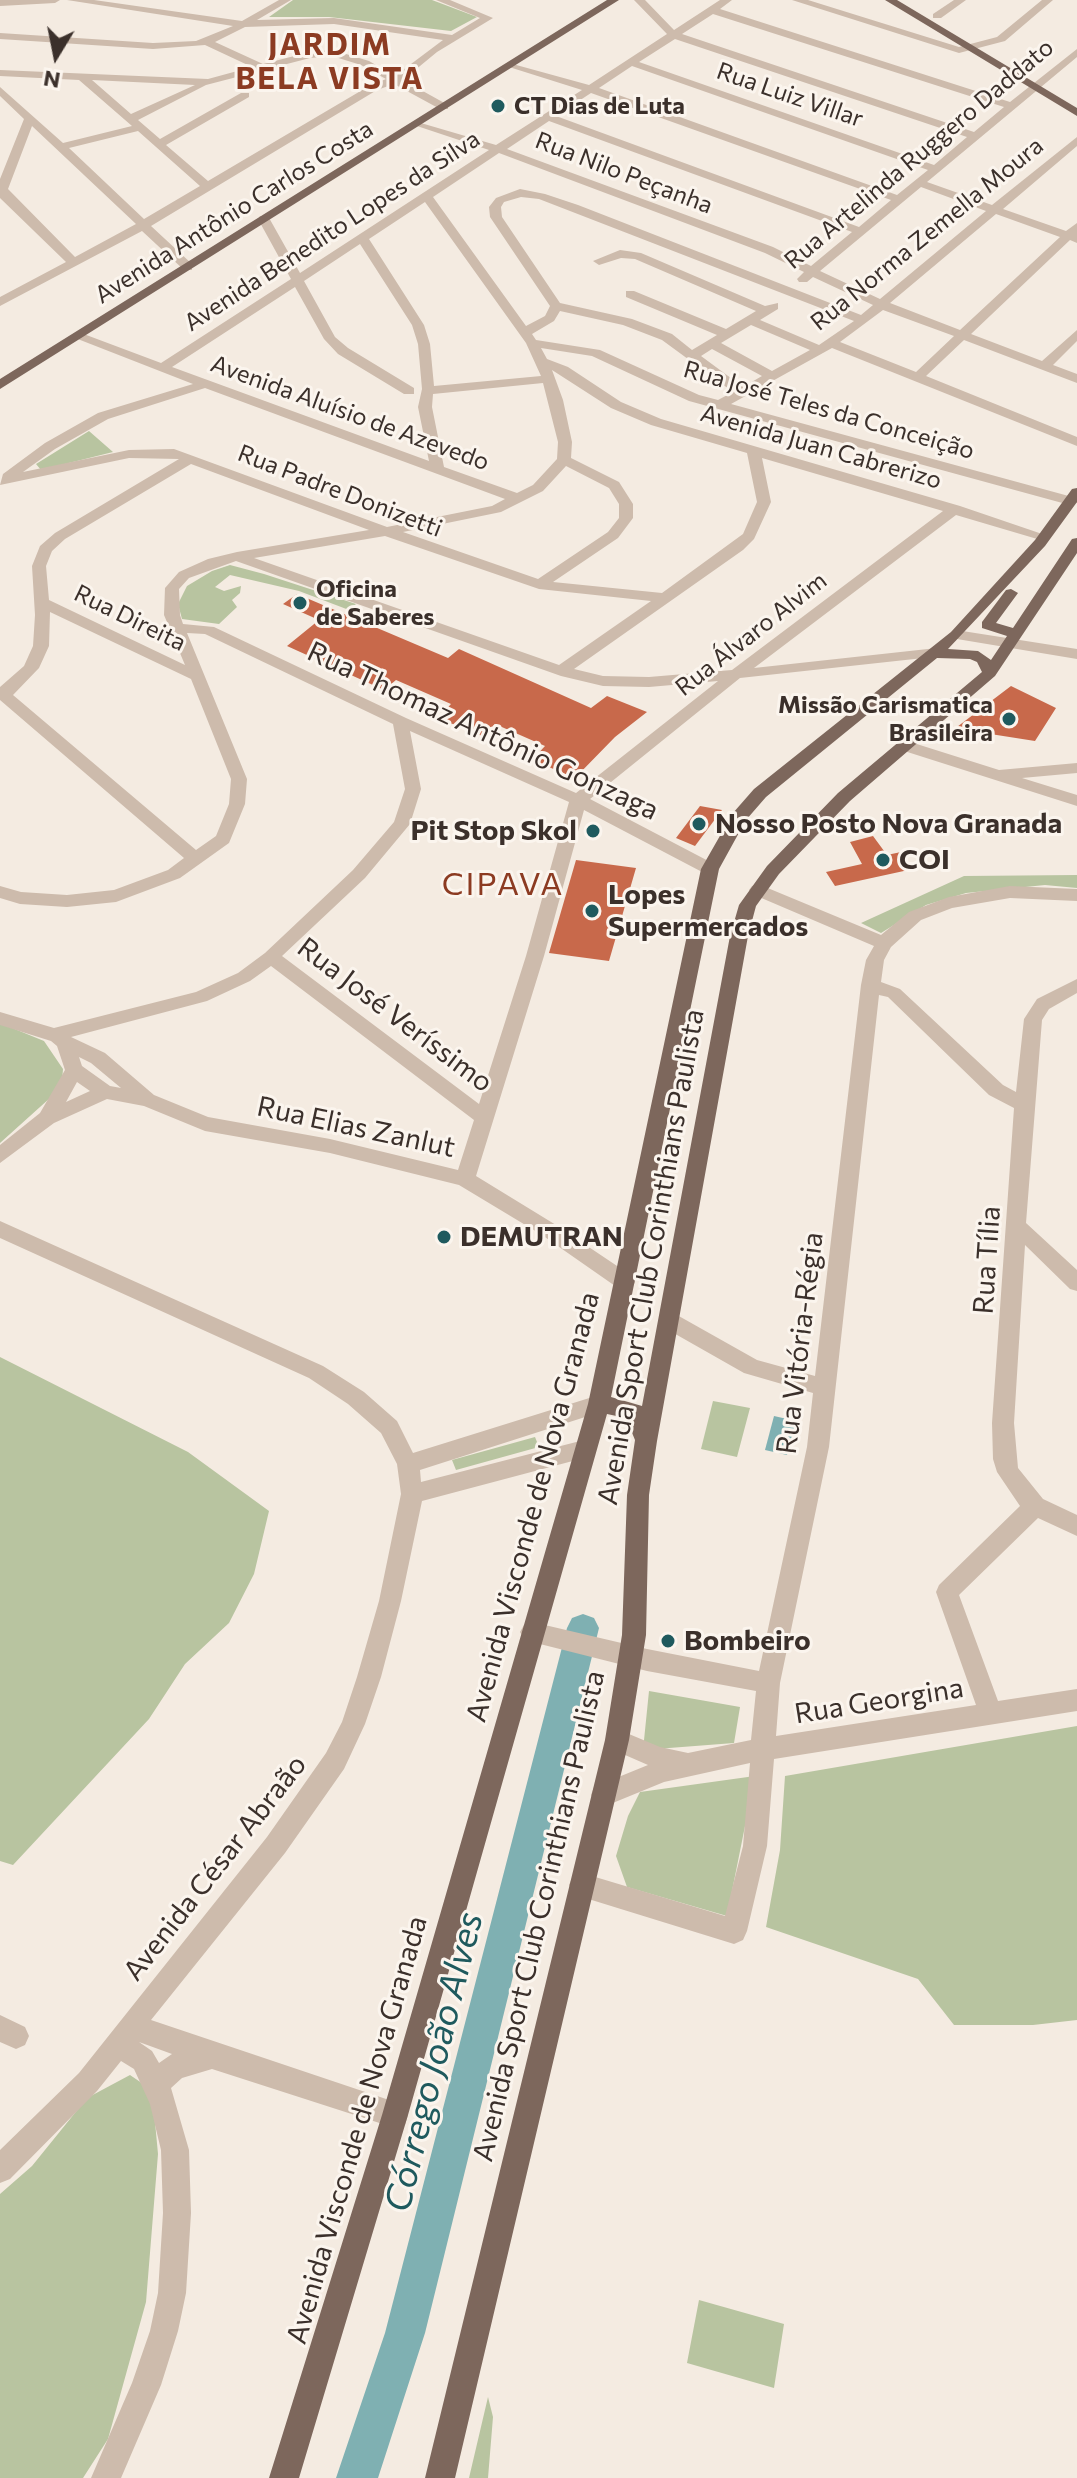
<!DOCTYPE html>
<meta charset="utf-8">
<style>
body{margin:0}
#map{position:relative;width:1077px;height:2478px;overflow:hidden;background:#f4ebe1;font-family:Commissioner,sans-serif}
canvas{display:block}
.north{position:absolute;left:16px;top:16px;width:80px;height:80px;-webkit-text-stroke:6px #fbf5ee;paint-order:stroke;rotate:190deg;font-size:22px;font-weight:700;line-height:32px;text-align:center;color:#3b302b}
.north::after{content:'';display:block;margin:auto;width:28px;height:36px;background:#3b302b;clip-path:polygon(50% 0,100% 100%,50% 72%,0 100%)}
</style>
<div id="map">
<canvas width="1077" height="2478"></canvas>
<div class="north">N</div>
</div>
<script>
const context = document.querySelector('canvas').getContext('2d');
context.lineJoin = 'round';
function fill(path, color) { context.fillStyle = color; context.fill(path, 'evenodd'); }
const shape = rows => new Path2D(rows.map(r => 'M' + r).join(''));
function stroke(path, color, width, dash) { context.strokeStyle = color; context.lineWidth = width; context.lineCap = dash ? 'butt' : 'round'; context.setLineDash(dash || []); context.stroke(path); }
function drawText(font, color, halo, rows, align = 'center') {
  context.font = font + ' Commissioner,sans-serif'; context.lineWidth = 6; context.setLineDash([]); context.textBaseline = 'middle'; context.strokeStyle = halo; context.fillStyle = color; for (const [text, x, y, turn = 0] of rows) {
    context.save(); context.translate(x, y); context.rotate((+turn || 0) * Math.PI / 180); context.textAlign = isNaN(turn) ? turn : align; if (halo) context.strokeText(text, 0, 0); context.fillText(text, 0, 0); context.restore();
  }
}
fill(shape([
 [293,0,432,0,477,17,451,31,329,17,269,17],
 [89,431,113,452,41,470,36,464],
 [230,565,264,574,356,604,349,610,299,591,230,575,215,587,224,591,241,586,240,593,232,600,237,607,219,624,182,619,178,604,187,586,212,571],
 [1077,875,1077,888,1045,885,966,893,926,905,881,933,861,923,964,876],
 [0,1023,44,1041,63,1069,62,1081,50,1098,0,1143],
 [0,1357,188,1452,269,1511,254,1574,229,1623,185,1664,149,1719,13,1865,0,1861],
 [713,1401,750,1408,737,1457,701,1449],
 [535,1437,539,1447,456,1470,452,1460],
 [649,1691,740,1707,734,1743,643,1750],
 [1077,1726,1077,2020,1033,2025,954,2025,918,1979,766,1927,780,1850,785,1776],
 [755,1776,727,1916,627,1887,616,1856,628,1816,640,1792],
 [130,2075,152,2090,158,2154,146,2302,108,2439,83,2478,0,2478,0,2194,32,2166,87,2098],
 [699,2300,784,2324,774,2388,687,2363],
 [488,2397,493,2417,488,2478,469,2478]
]), '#b8c4a0');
fill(shape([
 [774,1416,796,1421,787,1455,765,1450]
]), '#7fb0b2');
fill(shape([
 [583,1614,594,1618,599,1628,425,2333,378,2478,336,2478,385,2333,567,1628,572,1618,583,1614]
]), '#7fb0b2');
fill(shape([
 [297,594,448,658,459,649,591,708,607,696,647,712,615,737,575,778,532,760,545,746,495,724,482,736,438,718,451,704,396,680,384,690,287,646,319,620,283,604],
 [1011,686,1056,708,1035,741,984,733,977,742,953,730],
 [700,806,722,810,695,846,676,838],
 [873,836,887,855,901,852,913,869,835,886,826,872,862,864,850,842],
 [576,860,636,868,609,961,549,953]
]), '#c8694b');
fill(shape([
 [0,0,60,0,55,3,0,6,0,0],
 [67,0,94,0,242,21,279,0,291,0,257,20,334,18,452,35,480,18,436,0,450,0,493,18,437,52,403,80,448,105,448,109,440,109,394,84,377,90,151,226,192,264,192,270,184,270,142,231,0,306,0,297,66,262,0,198,0,179,24,119,0,96,0,87,63,143,132,126,79,80,0,76,0,70,208,79,252,67,205,45,153,49,0,39,0,33,153,43,196,41,233,26,67,0],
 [334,24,443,40,395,76,369,61,333,50,310,52,263,64,215,42,245,27,334,24],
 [332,56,361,65,386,79,369,86,208,181,166,145,249,97,249,93,241,93,160,139,138,120,206,85,310,58,332,56],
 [92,80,195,85,131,114,92,80],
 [32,126,136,224,75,257,8,189,32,126],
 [138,131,200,186,144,219,69,148,138,131],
 [634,0,645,0,674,30,720,0,732,0,720,9,1010,102,1077,49,1077,57,927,182,992,205,1077,137,1077,146,1003,209,1066,231,1077,223,1077,243,1070,240,971,334,1042,361,1077,330,1077,341,1053,365,1077,374,1077,383,964,340,926,376,1077,437,1077,446,832,348,731,404,1076,498,1077,503,1066,504,689,401,592,356,541,348,547,359,568,367,621,402,661,419,960,506,1051,537,1044,541,956,515,754,668,937,648,945,653,942,656,740,678,590,799,716,865,719,869,716,873,704,873,584,810,544,956,476,1176,556,1225,632,1276,635,1282,632,1288,618,1288,542,1235,459,1185,330,1153,205,1131,144,1106,107,1099,54,1123,0,1163,0,1145,40,1113,65,1070,57,1046,51,1041,0,1025,0,1012,54,1028,196,992,238,973,265,953,353,870,394,822,405,789,393,724,205,634,187,633,247,779,245,804,229,843,180,878,116,902,67,907,20,904,0,898,0,886,21,892,67,895,114,890,168,870,184,858,0,700,0,687,24,666,33,646,35,615,32,566,40,546,55,533,179,459,129,458,0,485,3,474,45,443,98,413,193,384,70,336,81,333,161,363,291,279,258,219,260,216,268,216,300,273,489,150,414,125,414,121,496,145,582,90,509,67,509,63,589,85,667,34,634,0],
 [713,14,1004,107,974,132,682,34,713,14],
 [675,39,967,137,934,165,639,62,675,39],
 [632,66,928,170,897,195,599,88,632,66],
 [591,93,891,200,859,227,556,116,591,93],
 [549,121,852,232,811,266,773,247,507,149,549,121],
 [499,153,765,253,804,272,797,279,799,282,807,282,813,277,873,305,861,315,578,205,545,194,520,189,496,198,489,207,490,217,550,306,545,316,526,326,433,197,499,153],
 [921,187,986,211,880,299,820,271,921,187],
 [521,197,539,199,570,211,854,321,819,345,760,320,778,309,778,303,765,306,641,253,620,250,593,261,599,265,621,258,635,259,756,311,726,329,634,291,626,291,626,297,717,335,692,350,672,334,632,319,560,303,502,217,501,207,504,202,521,197],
 [425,202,526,343,541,376,434,386,430,344,424,325,369,239,425,202],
 [996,214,1060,237,960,330,890,303,996,214],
 [360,244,412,325,418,344,422,389,418,407,429,461,172,367,295,287,324,339,338,354,404,394,414,394,414,388,348,348,335,337,304,281,360,244],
 [883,310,954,336,916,372,840,342,883,310],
 [560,311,623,325,662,340,733,392,718,400,699,395,600,350,536,340,532,334,554,321,560,311],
 [751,325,810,350,772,371,721,343,751,325],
 [712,349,762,376,743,387,701,356,712,349],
 [552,370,611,408,651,425,747,453,757,502,743,534,662,593,553,582,618,538,633,518,633,504,619,482,571,458,572,442,563,400,552,370],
 [543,383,558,442,557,459,533,485,517,493,444,467,432,407,433,394,543,383],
 [205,388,505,499,492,506,387,527,174,449,129,450,23,472,55,449,108,419,205,388],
 [762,458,943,511,732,670,649,677,603,676,574,669,743,550,754,539,771,502,762,458],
 [191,464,369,530,237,552,208,559,179,572,165,588,164,615,185,665,49,600,46,566,52,551,65,539,191,464],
 [566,466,609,488,619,504,619,518,608,532,538,579,403,532,501,512,543,491,566,466],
 [385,536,539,589,651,601,559,665,254,558,385,536],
 [236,561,561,676,603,686,649,687,718,681,576,793,406,718,214,627,183,624,180,615,179,589,189,578,236,561],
 [50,612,191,679,231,779,229,804,216,836,196,850,13,695,39,668,49,646,50,612],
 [410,731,569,802,526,956,479,1104,282,956,365,878,410,824,421,789,410,731],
 [271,966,474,1120,458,1170,330,1139,208,1117,154,1095,105,1053,71,1037,207,1001,250,981,271,966],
 [79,1057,91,1063,121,1088,110,1086,82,1066,79,1057],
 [77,1082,90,1091,66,1102,77,1082],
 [792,0,808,0,959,47,997,37,1042,0,1053,0,1005,41,959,53,792,0],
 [954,0,966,0,941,18,933,18,933,14,954,0],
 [956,630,1077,649,1077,659,951,638,951,632,956,630],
 [904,740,999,770,1077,763,1077,773,1022,778,1077,795,1077,806,898,749,898,741,904,740],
 [758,884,881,935,909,912,949,897,1010,886,1077,889,1077,901,1010,898,952,908,921,920,891,947,884,960,881,982,900,989,1003,1085,1016,1092,1024,1019,1037,999,1077,979,1077,993,1049,1009,1042,1020,1026,1223,1077,1270,1077,1291,1070,1289,1025,1245,1014,1423,1018,1468,1043,1499,1077,1515,1077,1536,1038,1518,959,1595,998,1701,1077,1689,1077,1711,774,1759,767,1846,747,1931,743,1940,734,1944,582,1897,573,1894,569,1885,573,1876,582,1873,725,1916,743,1846,750,1763,664,1782,603,1807,594,1803,591,1795,594,1787,648,1765,609,1748,605,1740,609,1732,617,1729,660,1747,688,1753,751,1740,756,1691,647,1671,532,1642,524,1639,520,1632,524,1625,532,1622,647,1649,759,1671,807,1447,813,1393,744,1373,663,1327,660,1321,663,1315,670,1313,677,1315,757,1360,815,1376,861,985,866,960,874,946,752,894,749,890,752,886,758,884],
 [879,995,888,997,989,1095,1014,1108,992,1423,993,1459,997,1472,1020,1506,939,1585,936,1592,976,1705,776,1736,780,1683,829,1447,879,995],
 [0,1221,323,1366,364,1392,397,1421,413,1453,599,1395,607,1398,610,1404,607,1410,420,1470,421,1482,584,1440,592,1443,595,1449,592,1455,584,1458,422,1501,401,1601,381,1677,365,1724,344,1769,285,1853,151,2020,395,2102,405,2105,408,2115,405,2125,395,2128,212,2069,182,2078,171,2088,189,2150,191,2213,186,2293,178,2331,161,2385,121,2478,91,2478,132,2383,150,2331,158,2293,163,2213,161,2150,150,2104,134,2069,121,2061,97,2091,10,2179,0,2183,0,2150,79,2073,267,1837,326,1753,342,1722,357,1677,379,1601,401,1494,397,1464,381,1433,348,1404,309,1378,0,1238,0,1221],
 [139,2042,172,2054,159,2063,152,2051,139,2042],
 [0,2015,25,2027,29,2036,25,2045,16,2049,0,2042,0,2015]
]), '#cdbbac');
fill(shape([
 [607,0,619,0,0,389,0,379,607,0],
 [885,0,897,0,1077,108,1077,116,885,0],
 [1077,488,1077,502,1045,546,948,649,978,651,991,660,1007,636,982,628,982,622,1006,590,1011,589,1018,593,996,623,1013,628,1072,539,1077,538,1077,553,995,676,850,801,779,874,756,906,748,936,657,1441,649,1495,646,1635,629,1740,455,2478,425,2478,605,1740,622,1635,627,1495,635,1440,626,1418,607,1414,408,2115,299,2478,269,2478,382,2115,588,1404,701,869,733,813,754,789,951,632,1035,540,1072,489,1077,488],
 [937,658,970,659,977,662,982,672,838,793,767,866,739,905,730,936,642,1406,611,1397,719,869,746,820,766,797,937,658]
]), '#7d675c');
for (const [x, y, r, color] of [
 [498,106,8,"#1f5a5e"],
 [300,603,8,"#1f5a5e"],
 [1009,719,8,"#1f5a5e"],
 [699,824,8,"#1f5a5e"],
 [593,831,8,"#1f5a5e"],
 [883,860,8,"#1f5a5e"],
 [592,911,8,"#1f5a5e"],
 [444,1237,8,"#1f5a5e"],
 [668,1641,8,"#1f5a5e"]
]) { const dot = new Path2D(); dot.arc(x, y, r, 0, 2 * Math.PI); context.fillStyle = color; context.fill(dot); stroke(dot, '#fbf5ee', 3); }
drawText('24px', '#3b302b', '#fbf5ee', [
 ["Rua Luiz Villar",790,95,19],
 ["Rua Artelinda Ruggero Daddato",919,154,-40],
 ["Rua Nilo Peçanha",624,173,21],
 ["Avenida Antônio Carlos Costa",234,212,-32],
 ["Avenida Benedito Lopes da Silva",332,231,-33],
 ["Rua Norma Zemella Moura",927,234,-39],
 ["Rua José Teles da Conceição",829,410,16],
 ["Avenida Aluísio de Azevedo",350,413,20],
 ["Avenida Juan Cabrerizo",821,447,16],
 ["Rua Padre Donizetti",340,491,21],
 ["Rua Direita",130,618,26],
 ["Rua Álvaro Alvim",751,634,-38]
]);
drawText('bold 24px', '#3b302b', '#fbf5ee', [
 ["CT Dias de Luta",514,106],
 ["Oficina",316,589],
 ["de Saberes",316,617],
 ["Missão Carismatica",993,705,"right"],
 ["Brasileira",993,733,"right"]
], 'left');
drawText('28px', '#3b302b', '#fbf5ee', [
 ["Rua Thomaz Antônio Gonzaga",483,731,25],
 ["Rua José Veríssimo",395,1015,37],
 ["Rua Elias Zanlut",356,1127,12],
 ["Avenida Sport Club Corinthians Paulista",651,1257,-80],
 ["Rua Tília",987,1260,-86],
 ["Rua Vitória-Régia",800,1343,-83],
 ["Avenida Visconde de Nova Granada",533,1507,-75],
 ["Rua Georgina",879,1701,-9],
 ["Avenida César Abraão",215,1868,-52],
 ["Avenida Sport Club Corinthians Paulista",539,1916,-77],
 ["Avenida Visconde de Nova Granada",357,2130,-74]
]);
drawText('bold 28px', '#3b302b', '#fbf5ee', [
 ["Nosso Posto Nova Granada",715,824],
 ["Pit Stop Skol",577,831,"right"],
 ["COI",899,860],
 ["Lopes",608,895],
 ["Supermercados",608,927],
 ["DEMUTRAN",460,1237],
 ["Bombeiro",684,1641]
], 'left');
context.letterSpacing = '2px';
drawText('bold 30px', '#8c3b22', '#fbf5ee', [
 ["JARDIM",330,45],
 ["BELA VISTA",330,79]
]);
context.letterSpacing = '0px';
context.letterSpacing = '2px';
drawText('32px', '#8c3b22', '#fbf5ee', [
 ["CIPAVA",503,884]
]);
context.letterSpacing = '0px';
drawText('italic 36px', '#1f5a5e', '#fbf5ee', [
 ["Córrego João Alves",434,2062,-76]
]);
</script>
